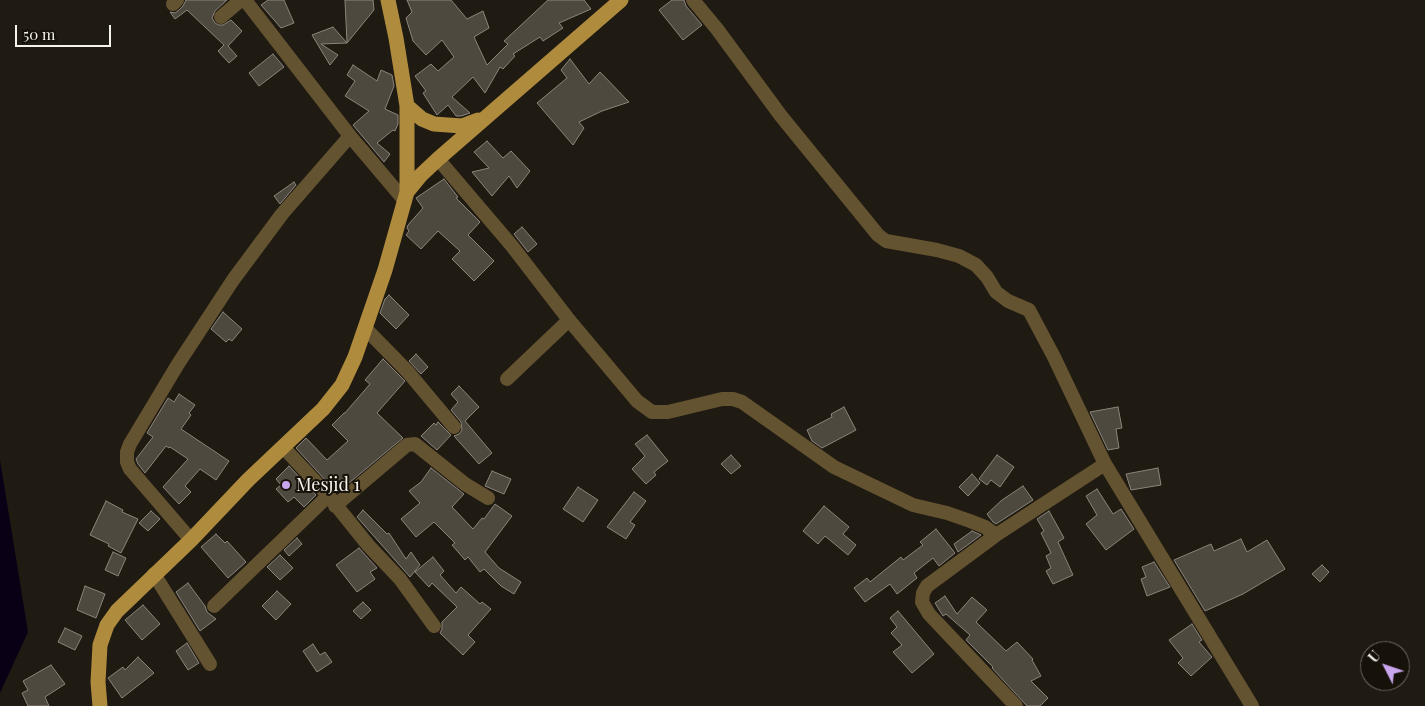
<!DOCTYPE html>
<style>
body{margin:0}
#map{position:relative;width:1425px;height:706px;overflow:hidden;background:#1f1a12;font-family:"Playfair Display",serif}
canvas{display:block}
.north{position:absolute;left:1360px;top:641px;width:50px;height:50px;box-sizing:border-box;background:#161109;border:1px solid #706b64;border-radius:50%;rotate:311deg;font-size:14px;font-weight:700;line-height:20px;text-align:center;color:#f6f3ed}
.north::after{content:'';display:block;margin:auto;width:18px;height:22px;background:#c9a5ee;clip-path:polygon(50% 0,100% 100%,50% 72%,0 100%)}
.scale{position:absolute;left:15px;top:25px;width:96px;height:22px;box-sizing:border-box;border:2px solid #f6f3ed;border-top:0;padding-left:6px;font-size:15px;line-height:18px;white-space:nowrap;color:#f6f3ed;-webkit-text-stroke:4px #161109;paint-order:stroke}
</style>
<div id="map">
<canvas width="1425" height="706"></canvas>
<div class="north">U</div>
<div class="scale">50 m</div>
</div>
<script>
const context = document.querySelector('canvas').getContext('2d');
context.lineJoin = 'round';
function fill(path, color) { context.fillStyle = color; context.fill(path, 'evenodd'); }
const shape = rows => new Path2D(rows.map(r => 'M' + r).join(''));
function stroke(path, color, width, dash) { context.strokeStyle = color; context.lineWidth = width; context.lineCap = dash ? 'butt' : 'round'; context.setLineDash(dash || []); context.stroke(path); }
function drawText(font, color, halo, rows, align = 'center') {
  context.font = font + ' "Playfair Display",serif'; context.lineWidth = 4; context.setLineDash([]); context.textBaseline = 'middle'; context.strokeStyle = halo; context.fillStyle = color; for (const [text, x, y, turn = 0] of rows) {
    context.save(); context.translate(x, y); context.rotate((+turn || 0) * Math.PI / 180); context.textAlign = isNaN(turn) ? turn : align; if (halo) context.strokeText(text, 0, 0); context.fillText(text, 0, 0); context.restore();
  }
}
fill(shape([
 [0,460,28,632,0,693]
]), '#0a0016');
const building = shape([
 [186,0,227,0,215,11,212,18,215,23,219,25,223,25,231,20,242,31,228,46,237,56,229,63,218,51,224,45,187,10,175,19,170,12,175,13,179,10,183,6,186,0],
 [268,0,284,0,294,23,281,28,261,5,268,0],
 [345,0,373,0,374,10,347,43,345,0],
 [407,0,451,0,467,19,483,11,489,28,474,37,487,65,508,44,504,41,548,0,584,0,591,9,559,23,563,28,543,41,540,37,513,54,515,56,503,69,500,67,485,93,473,77,452,97,470,113,461,116,456,116,448,105,437,115,423,93,426,91,415,76,431,64,438,71,454,57,442,40,426,55,413,41,406,18,412,12,407,0],
 [672,0,684,0,686,6,702,25,683,40,659,10,672,0],
 [333,27,347,43,321,44,338,55,330,65,312,35,333,27],
 [273,54,284,67,259,86,249,73,273,54],
 [570,59,589,84,600,72,629,102,602,111,579,122,584,128,573,145,537,103,567,78,561,70,570,59],
 [353,65,377,81,381,70,392,75,394,86,385,109,398,115,398,124,395,131,393,130,377,143,390,154,384,162,353,125,369,111,345,96,355,81,347,75,353,65],
 [487,141,503,158,511,151,530,171,517,188,509,176,492,196,472,172,489,168,474,152,487,141],
 [444,179,458,197,456,198,480,222,468,235,494,261,474,281,452,259,460,251,438,231,421,249,406,235,409,231,407,228,408,225,423,208,416,198,444,179],
 [294,182,296,185,280,204,274,196,294,182],
 [522,227,537,244,528,252,514,234,522,227],
 [389,295,409,315,396,329,380,313,385,299,389,295],
 [223,312,242,329,232,341,229,339,226,342,211,329,223,312],
 [416,354,428,367,421,374,409,361,416,354],
 [383,359,405,381,377,413,403,438,337,493,296,448,306,438,327,460,348,441,332,425,344,413,345,413,370,384,365,380,383,359],
 [459,386,479,407,465,421,492,453,479,464,454,436,459,434,462,430,461,422,451,410,458,402,451,394,459,386],
 [179,394,195,405,189,413,191,415,181,429,229,461,216,480,200,469,185,486,191,492,179,504,163,487,188,459,170,447,169,448,166,446,145,473,138,464,136,459,153,437,147,433,168,398,174,402,179,394],
 [844,407,856,430,822,448,812,441,807,430,832,417,831,414,844,407],
 [1118,407,1122,428,1116,429,1119,448,1108,450,1090,412,1118,407],
 [438,422,451,435,437,450,421,436,434,423,436,425,438,422],
 [647,435,668,461,654,472,656,475,646,484,632,469,645,456,635,444,647,435],
 [731,455,741,466,731,474,721,464,731,455],
 [997,455,1014,467,1000,487,991,480,987,485,979,479,997,455],
 [289,466,316,495,304,507,294,497,288,502,276,489,281,485,276,479,289,466],
 [431,468,464,494,452,507,473,529,482,518,484,519,495,504,512,516,485,552,499,568,521,582,514,594,501,586,484,569,480,572,468,557,465,560,452,545,455,543,434,522,416,537,401,519,420,503,409,491,421,482,431,468],
 [1158,468,1161,485,1131,490,1126,474,1158,468],
 [492,471,511,479,504,494,485,486,492,471],
 [972,474,980,483,968,496,959,487,972,474],
 [1023,486,1033,500,996,524,993,522,987,514,1002,500,1023,486],
 [578,487,598,500,583,522,563,509,578,487],
 [1097,489,1113,514,1121,509,1134,529,1106,550,1086,524,1097,515,1086,496,1097,489],
 [634,492,646,501,630,522,635,525,626,539,607,527,634,492],
 [106,501,123,510,122,512,138,519,121,553,108,546,109,544,90,535,106,501],
 [824,506,849,527,843,534,856,545,848,555,825,536,818,544,803,531,824,506],
 [363,510,387,534,389,533,406,559,411,552,420,565,410,577,357,517,363,510],
 [151,511,160,519,148,531,139,523,151,511],
 [1049,511,1064,538,1058,542,1073,575,1053,584,1046,571,1051,568,1046,556,1051,553,1041,533,1044,531,1037,519,1049,511],
 [936,529,955,553,939,566,933,558,914,573,917,578,897,594,890,584,865,602,854,588,867,578,870,582,901,557,903,560,923,545,920,542,936,529],
 [972,531,981,535,958,552,954,544,972,531],
 [216,534,225,543,227,541,246,562,228,578,201,547,216,534],
 [297,538,302,544,289,556,284,550,297,538],
 [1241,539,1247,552,1267,540,1285,569,1243,594,1205,611,1174,560,1211,544,1214,551,1241,539],
 [359,548,377,568,370,572,375,579,357,592,336,565,359,548],
 [113,552,126,558,118,576,105,570,113,552],
 [280,555,293,568,280,580,267,567,280,555],
 [433,557,444,571,440,575,456,593,461,587,480,604,482,602,491,609,468,635,475,642,463,655,440,633,442,629,442,622,457,607,432,583,429,587,415,572,433,557],
 [1154,562,1170,587,1147,596,1141,579,1146,577,1142,567,1154,562],
 [1322,565,1329,572,1320,582,1312,574,1322,565],
 [188,583,205,606,207,612,216,619,200,631,176,592,188,583],
 [85,586,105,594,96,618,77,610,85,586],
 [277,591,291,604,276,620,262,606,277,591],
 [945,596,957,614,972,597,987,610,976,622,1006,651,1017,642,1033,659,1032,660,1041,676,1031,681,1048,698,1040,706,1027,706,992,668,993,667,966,640,970,635,946,614,943,616,935,603,945,596],
 [363,602,371,610,361,619,353,611,363,602],
 [143,605,160,624,142,640,125,620,143,605],
 [898,611,934,654,912,673,893,652,902,645,891,633,897,627,890,618,898,611],
 [1192,624,1202,640,1199,642,1212,657,1191,676,1178,663,1183,658,1169,640,1192,624],
 [65,628,82,636,75,650,58,642,65,628],
 [187,643,199,663,188,670,176,651,187,643],
 [313,644,320,655,325,652,332,662,317,672,303,651,313,644],
 [138,657,154,673,122,698,108,678,123,667,125,670,138,657],
 [51,665,65,684,45,697,49,706,28,706,22,693,28,690,23,681,51,665]
]);
fill(building, '#4e493f');
stroke(building, '#8b857b', 1);
stroke(shape([
 [245,0,350,136,405,201],
 [693,0,717,29,781,116,878,235,886,241,937,250,959,256,976,265,987,277,996,292,1008,301,1029,310,1054,357,1105,464,1252,706],
 [173,4,177,0],
 [221,17,241,0],
 [438,159,512,246,569,320,637,401,652,412,668,412,722,399,733,399,742,402,834,467,913,505,947,513,970,521,985,527,996,535],
 [365,328,408,372,454,427],
 [507,379,569,320],
 [283,447,327,494,368,545,400,579,434,626],
 [335,506,407,445,415,444,465,484,488,498],
 [191,540,130,469,127,462,127,452,130,444,178,364,233,280,282,214,350,136],
 [154,574,210,664],
 [214,606,328,496],
 [1016,706,929,614,922,602,923,593,927,586,996,535,1105,464]
]), '#645330', 14);
stroke(shape([
 [407,106,422,119,434,124,462,126,478,120],
 [407,192,421,175,438,159,621,0],
 [100,706,98,682,100,645,107,625,117,611,191,540,248,480,323,409,342,385,355,357,385,270,407,192,407,106,396,38,388,0]
]), '#af8b3e', 15);
for (const [x, y, r, color] of [
 [286,485,5,"#c9a5ee"]
]) { const dot = new Path2D(); dot.arc(x, y, r, 0, 2 * Math.PI); context.fillStyle = color; context.fill(dot); stroke(dot, '#161109', 2); }
drawText('18px', '#f6f3ed', '#161109', [
 ["Mesjid 1",296,485]
], 'left');
</script>
